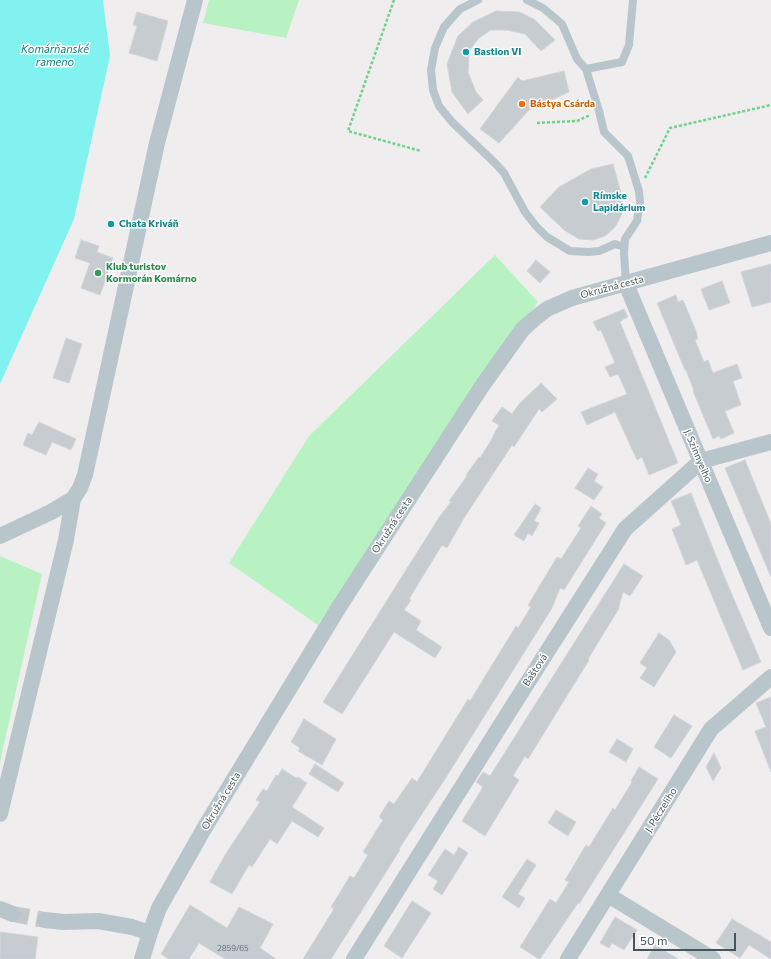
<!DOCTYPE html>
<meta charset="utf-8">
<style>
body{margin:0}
#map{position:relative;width:771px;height:959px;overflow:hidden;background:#f0edee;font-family:Commissioner,sans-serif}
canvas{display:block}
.scale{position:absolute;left:633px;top:933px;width:103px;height:18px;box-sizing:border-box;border:2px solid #44565c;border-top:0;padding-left:5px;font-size:12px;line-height:14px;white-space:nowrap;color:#44565c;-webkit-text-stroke:3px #fff;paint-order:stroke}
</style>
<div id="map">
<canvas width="771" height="959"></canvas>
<div class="scale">50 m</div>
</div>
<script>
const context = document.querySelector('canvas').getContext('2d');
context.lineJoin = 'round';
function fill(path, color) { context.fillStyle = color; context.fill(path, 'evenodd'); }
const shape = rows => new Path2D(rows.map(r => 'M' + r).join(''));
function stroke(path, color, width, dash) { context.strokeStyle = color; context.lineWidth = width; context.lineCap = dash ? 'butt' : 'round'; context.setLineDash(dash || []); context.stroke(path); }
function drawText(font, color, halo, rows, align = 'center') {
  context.font = font + ' Commissioner,sans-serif'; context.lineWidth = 3; context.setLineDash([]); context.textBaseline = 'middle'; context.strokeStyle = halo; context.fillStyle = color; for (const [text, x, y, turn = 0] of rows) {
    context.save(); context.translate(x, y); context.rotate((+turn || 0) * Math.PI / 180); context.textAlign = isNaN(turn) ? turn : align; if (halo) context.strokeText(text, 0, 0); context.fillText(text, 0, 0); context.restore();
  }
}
fill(shape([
 [209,0,299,0,286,38,203,23],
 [495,255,538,302,318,625,229,563,309,436],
 [0,556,42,574,0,762]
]), '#b8f2c2');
fill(shape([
 [0,0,103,0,110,56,74,219,0,384]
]), '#82f2f1');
const building = shape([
 [496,11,519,12,534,19,555,40,541,51,525,34,506,30,491,30,479,38,469,51,468,72,476,92,483,100,468,114,452,92,447,64,458,36,473,22,496,11],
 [137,12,168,21,157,61,129,53,137,26,133,25,137,12],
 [564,71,569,92,529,110,499,143,480,129,518,77,522,81,564,71],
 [613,164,621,193,622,214,615,227,605,236,593,240,579,239,564,230,540,207,559,187,591,169,613,164],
 [81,240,99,246,97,252,113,258,100,295,81,288,90,263,75,258,81,240],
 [536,260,550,272,540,283,527,271,536,260],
 [771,264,771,302,752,307,741,272,771,264],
 [722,281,730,303,709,310,701,289,722,281],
 [676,295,678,302,683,300,696,331,698,339,695,340,704,362,708,360,713,373,737,364,742,378,733,381,741,405,725,411,734,433,721,439,719,436,713,439,693,391,694,391,686,370,685,370,657,303,676,295],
 [624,309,628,317,622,320,622,321,620,322,678,463,649,475,642,457,637,460,615,412,587,425,581,412,627,394,618,374,610,377,605,367,615,363,601,330,598,331,593,322,624,309],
 [66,338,82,344,69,383,53,378,66,338],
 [541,383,557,399,542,412,539,409,514,447,512,445,464,518,447,548,442,545,409,599,411,600,404,610,421,621,416,630,442,647,435,658,394,632,342,714,323,702,440,516,451,502,449,501,467,476,466,475,479,457,480,458,490,442,499,425,492,421,502,407,512,414,519,404,541,383],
 [39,422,76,439,71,450,52,442,46,455,23,445,28,433,32,435,39,422],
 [745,460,771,524,771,577,725,468,745,460],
 [588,468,598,474,594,481,603,487,594,500,575,488,588,468],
 [691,493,724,576,761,662,743,670,697,560,686,565,672,529,681,525,671,501,691,493],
 [535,504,541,508,534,521,539,523,532,536,528,533,524,541,514,535,535,504],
 [591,506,602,514,599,518,606,523,564,590,560,588,552,608,445,779,399,849,400,850,331,959,303,959,334,909,331,907,350,876,354,878,368,855,363,852,383,820,379,817,389,801,394,804,412,778,417,782,468,699,470,701,516,626,518,628,531,607,528,605,557,557,561,559,581,528,578,526,591,506],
 [624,564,643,576,630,596,623,592,618,610,588,659,589,660,528,759,525,756,513,776,519,780,485,836,462,821,483,787,476,782,483,772,490,776,624,564],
 [659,633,669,640,676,652,654,687,640,678,647,668,640,663,659,633],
 [771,697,771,772,755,731,766,727,756,703,771,697],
 [674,715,692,726,671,758,654,747,674,715],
 [304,719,336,739,322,765,298,751,300,748,291,742,304,719],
 [617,739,633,749,626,762,609,752,617,739],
 [714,753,721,768,713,781,706,767,714,753],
 [315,764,344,783,338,792,309,774,315,764],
 [639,767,658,779,579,904,578,903,540,959,539,959,520,947,550,899,556,903,569,882,565,880,586,845,589,847,613,808,615,810,632,782,631,781,639,767],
 [282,769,296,778,298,777,307,783,292,807,324,828,318,837,292,821,277,844,270,839,252,867,249,865,232,894,210,882,225,855,260,802,256,800,263,789,267,791,276,775,278,776,282,769],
 [556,810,576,822,568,836,548,823,556,810],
 [459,847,468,853,442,895,433,889,438,881,428,875,445,849,454,855,459,847],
 [527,859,536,865,518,894,525,898,519,908,502,897,527,859],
 [412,901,431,913,402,958,384,946,412,901],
 [190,905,227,928,239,907,273,924,260,948,276,959,225,959,199,943,189,959,169,959,161,954,190,905],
 [615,917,637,930,624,950,612,943,609,948,600,943,615,917],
 [732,919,771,942,771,959,749,945,740,958,716,943,732,919],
 [0,932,38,937,35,959,0,959,0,932],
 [655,945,678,959,647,959,655,945]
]);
fill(building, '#c7ccd1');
stroke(building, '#d1d5da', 1);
stroke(shape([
 [13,914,45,920]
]), '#c5c7ca', 16, [16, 8]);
stroke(shape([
 [394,0,348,131,421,151],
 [537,123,577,121,590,115],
 [645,178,670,128,771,105]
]), '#6ed28b', 2.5, [3, 2]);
stroke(shape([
 [478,0,460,9,444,27,435,48,431,70,433,90,439,106,452,122,496,164,504,173,525,212,536,226,547,237,570,251,589,252,599,251,615,244,624,247],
 [527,0,543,8,562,24,577,59,586,69,599,111,604,132,628,156,639,191,640,203,637,221,625,239,624,253,626,284],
 [586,69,622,62,629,45,633,0]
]), '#b8c6cc', 8);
stroke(shape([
 [626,284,771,628],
 [0,536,51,512,73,499],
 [0,814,66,540,73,499,80,488,85,475,157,143,195,0],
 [608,895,713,959],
 [0,909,13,914],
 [45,920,64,922,98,921,132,927,150,933],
 [142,959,150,933,159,908,205,827,339,607,482,386,522,330,534,319,547,309,572,298,771,243],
 [354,959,507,715,625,529,701,461,771,442],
 [568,959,711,729,771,677]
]), '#b8c6cc', 16);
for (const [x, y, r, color] of [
 [466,52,4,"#0f9aa8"],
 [522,104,4,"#e8710a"],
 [585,202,4,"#0f9aa8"],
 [111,224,4,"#0f9aa8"],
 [98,273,4,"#2e9e5b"]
]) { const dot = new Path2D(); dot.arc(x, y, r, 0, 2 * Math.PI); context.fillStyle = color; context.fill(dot); stroke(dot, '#fff', 1.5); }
drawText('8px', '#657479', null, [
 ["2859/65",233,948]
]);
drawText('bold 10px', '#0d838f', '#fff', [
 ["Bastion VI",474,52],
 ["Rímske",593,196],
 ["Lapidárium",593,208],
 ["Chata Kriváň",119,224]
], 'left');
drawText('bold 10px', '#c56008', '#fff', [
 ["Bástya Csárda",530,104]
], 'left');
drawText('bold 10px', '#27864d', '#fff', [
 ["Klub turistov",106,267],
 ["Kormorán Komárno",106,279]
], 'left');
drawText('10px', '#44565c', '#fff', [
 ["Okružná cesta",612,287,-15],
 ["J. Szinnyeiho",698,456,67],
 ["Okružná cesta",392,525,-57],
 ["Baštová",535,670,-57],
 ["Okružná cesta",221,801,-59],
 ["J. Péczeliho",661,810,-58]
]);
drawText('italic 11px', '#078180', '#fff', [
 ["Komárňanské",55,49],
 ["rameno",55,62]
]);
</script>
